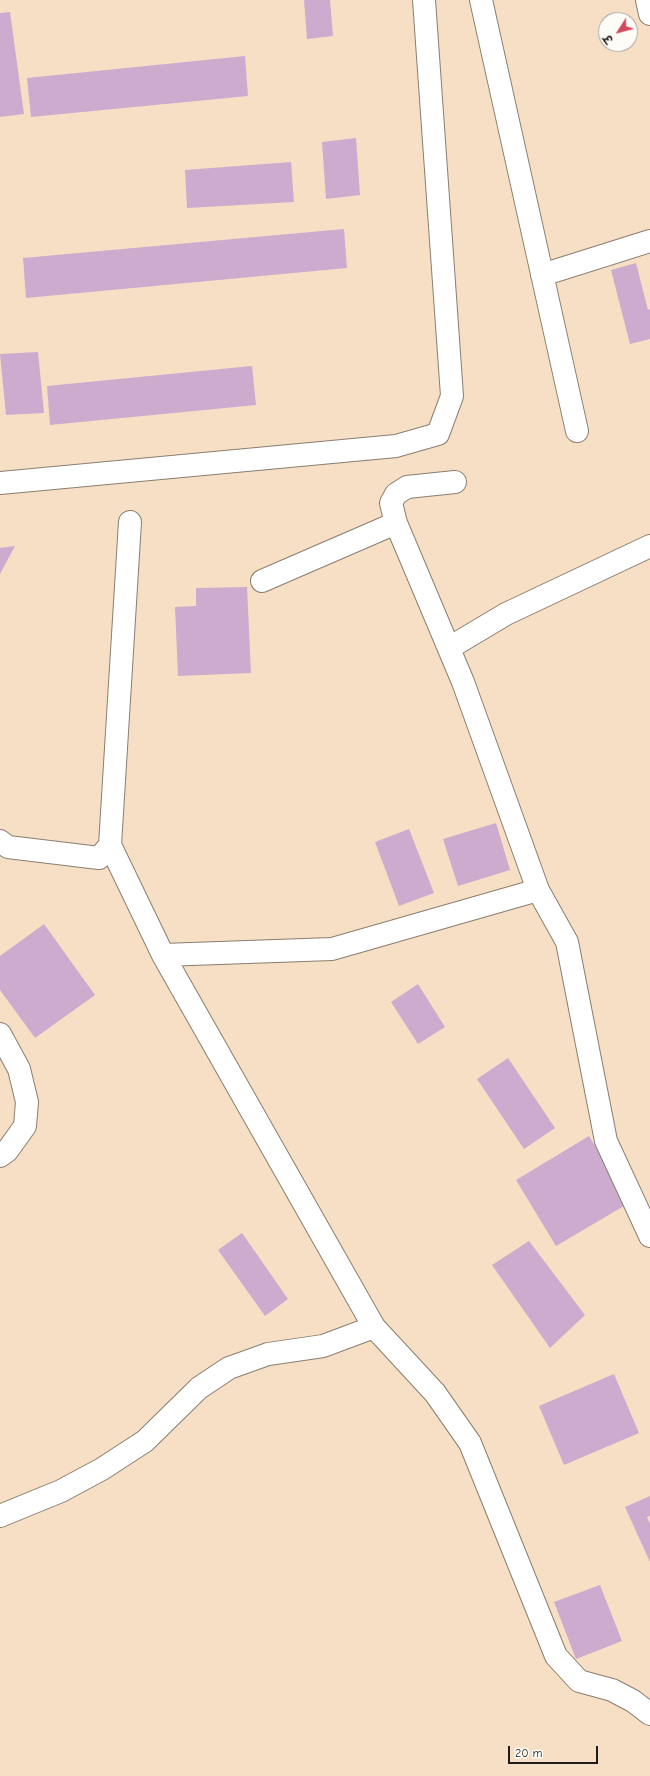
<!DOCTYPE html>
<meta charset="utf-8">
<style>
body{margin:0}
#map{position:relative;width:650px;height:1776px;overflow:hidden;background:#f6dfc5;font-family:"Comic Neue","Playpen Sans Deva",sans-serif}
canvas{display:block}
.north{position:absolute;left:598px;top:12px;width:40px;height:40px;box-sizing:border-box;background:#fdfcf7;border:1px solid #a3a29f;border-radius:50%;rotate:234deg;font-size:11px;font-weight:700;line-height:16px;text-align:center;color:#1c1c1c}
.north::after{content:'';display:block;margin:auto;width:14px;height:18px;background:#d1495b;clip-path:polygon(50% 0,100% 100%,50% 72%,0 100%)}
.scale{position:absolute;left:508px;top:1746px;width:90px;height:18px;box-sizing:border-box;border:2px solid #1c1c1c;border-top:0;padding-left:5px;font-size:12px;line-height:14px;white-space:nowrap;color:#1c1c1c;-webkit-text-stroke:3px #fdfcf7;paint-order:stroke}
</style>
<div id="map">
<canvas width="650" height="1776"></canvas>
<div class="north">उ</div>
<div class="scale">20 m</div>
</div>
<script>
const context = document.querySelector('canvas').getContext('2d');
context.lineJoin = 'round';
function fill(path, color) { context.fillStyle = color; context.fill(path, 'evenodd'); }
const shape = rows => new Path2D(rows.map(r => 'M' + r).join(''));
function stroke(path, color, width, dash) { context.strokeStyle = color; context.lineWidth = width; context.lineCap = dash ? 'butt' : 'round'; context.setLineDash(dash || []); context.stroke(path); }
fill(shape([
 [304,0,330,0,333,36,307,39],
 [10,12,24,114,0,117,0,13],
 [245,56,248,96,31,117,27,78],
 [356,138,360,195,326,199,322,142],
 [291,162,294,202,187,208,185,170],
 [344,229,347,268,26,298,23,258],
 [636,263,648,310,650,309,650,339,630,344,611,270],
 [38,352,44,413,6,415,0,354],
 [252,366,256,405,50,425,47,386],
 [15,546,0,574,0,548],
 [247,587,251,673,178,676,175,607,196,606,196,588],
 [496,823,510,870,458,886,443,839],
 [409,829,434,893,399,906,375,842],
 [44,924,95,995,35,1038,0,990,0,956],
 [418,984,445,1027,418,1044,391,1002],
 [508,1058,555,1128,524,1149,477,1079],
 [589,1136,629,1203,556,1246,516,1180],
 [242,1233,288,1299,265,1316,218,1250],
 [529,1241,585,1315,550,1348,492,1265],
 [614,1374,639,1433,564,1465,539,1406],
 [650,1496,650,1516,647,1517,650,1524,650,1562,625,1507],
 [600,1585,622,1641,576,1659,554,1602]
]), '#cdabcf');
const minor = shape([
 [481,0,577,431],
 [647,0,650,14],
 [542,275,650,241],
 [455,482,407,487,396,494,391,503,396,523,463,682,538,890,567,942,606,1141,650,1236],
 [0,483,396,446,438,434,452,396,424,0],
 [130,522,110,845,163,955,374,1327,435,1393,470,1443,556,1656,579,1681,612,1690,633,1701,650,1714],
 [262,581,396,523],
 [449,648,506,614,650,546],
 [0,841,8,847,99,858,110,845],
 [163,955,332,949,538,890],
 [0,1034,19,1069,27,1102,25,1126,7,1151,0,1156],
 [0,1516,61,1491,102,1469,145,1441,199,1388,229,1368,268,1354,323,1346,374,1327]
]);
stroke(minor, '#897e70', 24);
stroke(minor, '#fff', 22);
</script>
